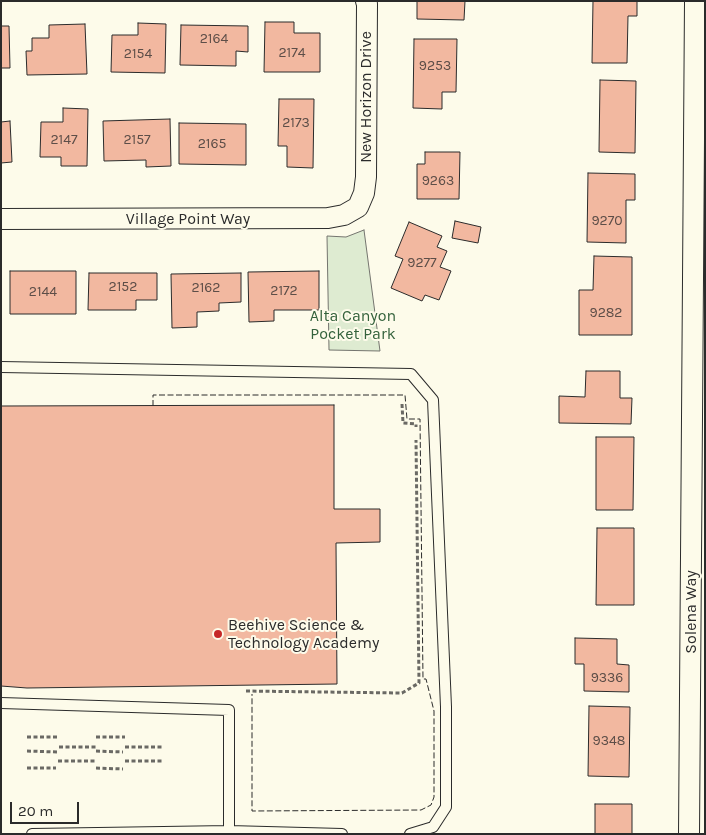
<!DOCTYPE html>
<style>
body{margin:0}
#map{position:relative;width:706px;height:835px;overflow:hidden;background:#fdfbea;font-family:Karla,sans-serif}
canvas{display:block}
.frame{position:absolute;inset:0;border:2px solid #2b2b2b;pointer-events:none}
.scale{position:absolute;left:10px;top:802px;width:69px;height:22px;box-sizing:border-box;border:2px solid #2b2b2b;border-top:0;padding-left:6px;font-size:15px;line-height:18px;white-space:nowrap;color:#2b2b2b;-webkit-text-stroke:4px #fdfbea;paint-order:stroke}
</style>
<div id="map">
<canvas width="706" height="835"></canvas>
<div class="frame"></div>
<div class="scale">20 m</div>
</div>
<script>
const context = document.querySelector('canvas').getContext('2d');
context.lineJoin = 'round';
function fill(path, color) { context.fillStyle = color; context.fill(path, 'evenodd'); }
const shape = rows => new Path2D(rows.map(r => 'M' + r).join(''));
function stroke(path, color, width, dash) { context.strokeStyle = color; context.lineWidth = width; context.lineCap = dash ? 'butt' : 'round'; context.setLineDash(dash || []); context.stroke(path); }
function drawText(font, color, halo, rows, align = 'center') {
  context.font = font + ' Karla,sans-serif'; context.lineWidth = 4; context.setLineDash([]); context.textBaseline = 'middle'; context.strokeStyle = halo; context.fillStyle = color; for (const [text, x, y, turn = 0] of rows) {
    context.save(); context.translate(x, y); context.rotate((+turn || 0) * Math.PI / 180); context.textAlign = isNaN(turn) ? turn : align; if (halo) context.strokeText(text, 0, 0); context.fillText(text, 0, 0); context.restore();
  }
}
const green = shape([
 [364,230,380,351,329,350,327,236,346,237,364,230]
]);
fill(green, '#deebd1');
stroke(green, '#74746e', 1);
const building = shape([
 [417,1,465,1,464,20,417,19,417,1],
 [593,1,637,1,637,16,628,16,627,63,592,63,593,1],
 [265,22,294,22,294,33,320,33,320,72,264,72,265,22],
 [138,23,166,24,165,73,111,72,112,35,138,35,138,23],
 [85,24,87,74,27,75,26,51,32,51,32,38,49,38,49,25,85,24],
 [181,25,248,26,248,52,236,51,236,66,180,65,181,25],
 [1,26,9,26,10,68,1,68,1,26],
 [414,39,457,39,456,92,442,92,442,109,413,108,414,39],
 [600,80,636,81,635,153,599,152,600,80],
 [279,99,314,99,313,168,287,167,287,146,278,146,279,99],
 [63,108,88,109,87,166,61,166,61,157,40,157,41,122,63,122,63,108],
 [170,119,171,166,146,167,146,160,104,161,103,121,170,119],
 [10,121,12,162,1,163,1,122,10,121],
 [179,123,246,124,246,165,179,164,179,123],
 [425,152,460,152,459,199,417,199,417,164,425,164,425,152],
 [588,173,635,174,635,200,626,200,626,243,587,242,588,173],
 [455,221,481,227,478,243,452,238,455,221],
 [409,222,442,236,437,247,447,251,440,267,451,271,439,300,425,295,422,301,391,288,403,259,395,256,409,222],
 [594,256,632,257,632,335,579,335,579,290,593,290,594,256],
 [10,271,76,271,76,314,10,314,10,271],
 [319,271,319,310,274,310,274,321,249,322,248,272,319,271],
 [89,273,157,273,157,300,136,300,136,310,88,310,89,273],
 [241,273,241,302,219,303,219,311,197,312,197,327,172,328,171,274,241,273],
 [586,371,620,371,620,398,632,398,631,424,559,423,559,396,585,397,586,371],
 [334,405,334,509,380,509,380,542,336,543,337,684,27,688,1,686,1,406,334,405],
 [596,437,634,437,633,510,596,510,596,437],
 [597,528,634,528,634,605,596,605,597,528],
 [575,638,617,639,617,664,629,665,629,692,584,691,584,664,575,664,575,638],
 [589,706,630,707,629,777,588,776,589,706],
 [595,804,632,804,632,834,595,834,595,804]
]);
fill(building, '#f2b8a0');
stroke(building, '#2b2b2b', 1);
const service = shape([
 [1,367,411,374,433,400,446,707,446,807,433,827,410,834],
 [1,703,229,710,229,834],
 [32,834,229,831,342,834]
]);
const minor = shape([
 [1,219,328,218,344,215,358,207,364,193,366,177,367,4,366,1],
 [689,834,695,1]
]);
stroke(service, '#2b2b2b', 12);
stroke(minor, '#2b2b2b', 22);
stroke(shape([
 [402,404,403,423,416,424,416,427],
 [246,691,402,693,419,683,416,440],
 [27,737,57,737],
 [96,737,125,737],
 [59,747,96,747],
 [125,747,162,747],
 [27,751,57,752],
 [96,751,123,752],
 [58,761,96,761],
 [125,761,162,761],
 [27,768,56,768],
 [96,768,123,769]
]), '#6a6964', 3, [4, 2.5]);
stroke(service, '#fdfbea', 10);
stroke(minor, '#fdfbea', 20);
stroke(shape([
 [153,406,153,395,405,395,407,419,420,419,423,679,426,679,434,711,434,797,431,805,421,810,252,811,252,694]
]), '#2b2b2b', 1, [6, 2.5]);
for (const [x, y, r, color] of [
 [218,634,5,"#c62828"]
]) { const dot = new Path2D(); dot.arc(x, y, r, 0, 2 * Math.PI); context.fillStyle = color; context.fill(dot); stroke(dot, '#fdfbea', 2); }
drawText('14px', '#5d4e48', null, [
 ["2164",214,39],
 ["2174",292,53],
 ["2154",138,54],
 ["9253",435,66],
 ["2173",296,123],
 ["2147",64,140],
 ["2157",137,140],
 ["2165",212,144],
 ["9263",438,181],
 ["9270",607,221],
 ["9277",422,263],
 ["2152",123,287],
 ["2162",206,288],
 ["2172",284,291],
 ["2144",43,292],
 ["9282",606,313],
 ["9336",607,678],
 ["9348",609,741]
]);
drawText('16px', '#2b2b2b', '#fdfbea', [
 ["New Horizon Drive",366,97,-90],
 ["Village Point Way",188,219],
 ["Solena Way",691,612,-90]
]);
drawText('16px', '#34623c', '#fdfbea', [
 ["Alta Canyon",353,316],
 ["Pocket Park",353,334]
]);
drawText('16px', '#2b2b2b', '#fdfbea', [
 ["Beehive Science &",228,625],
 ["Technology Academy",228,643]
], 'left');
</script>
